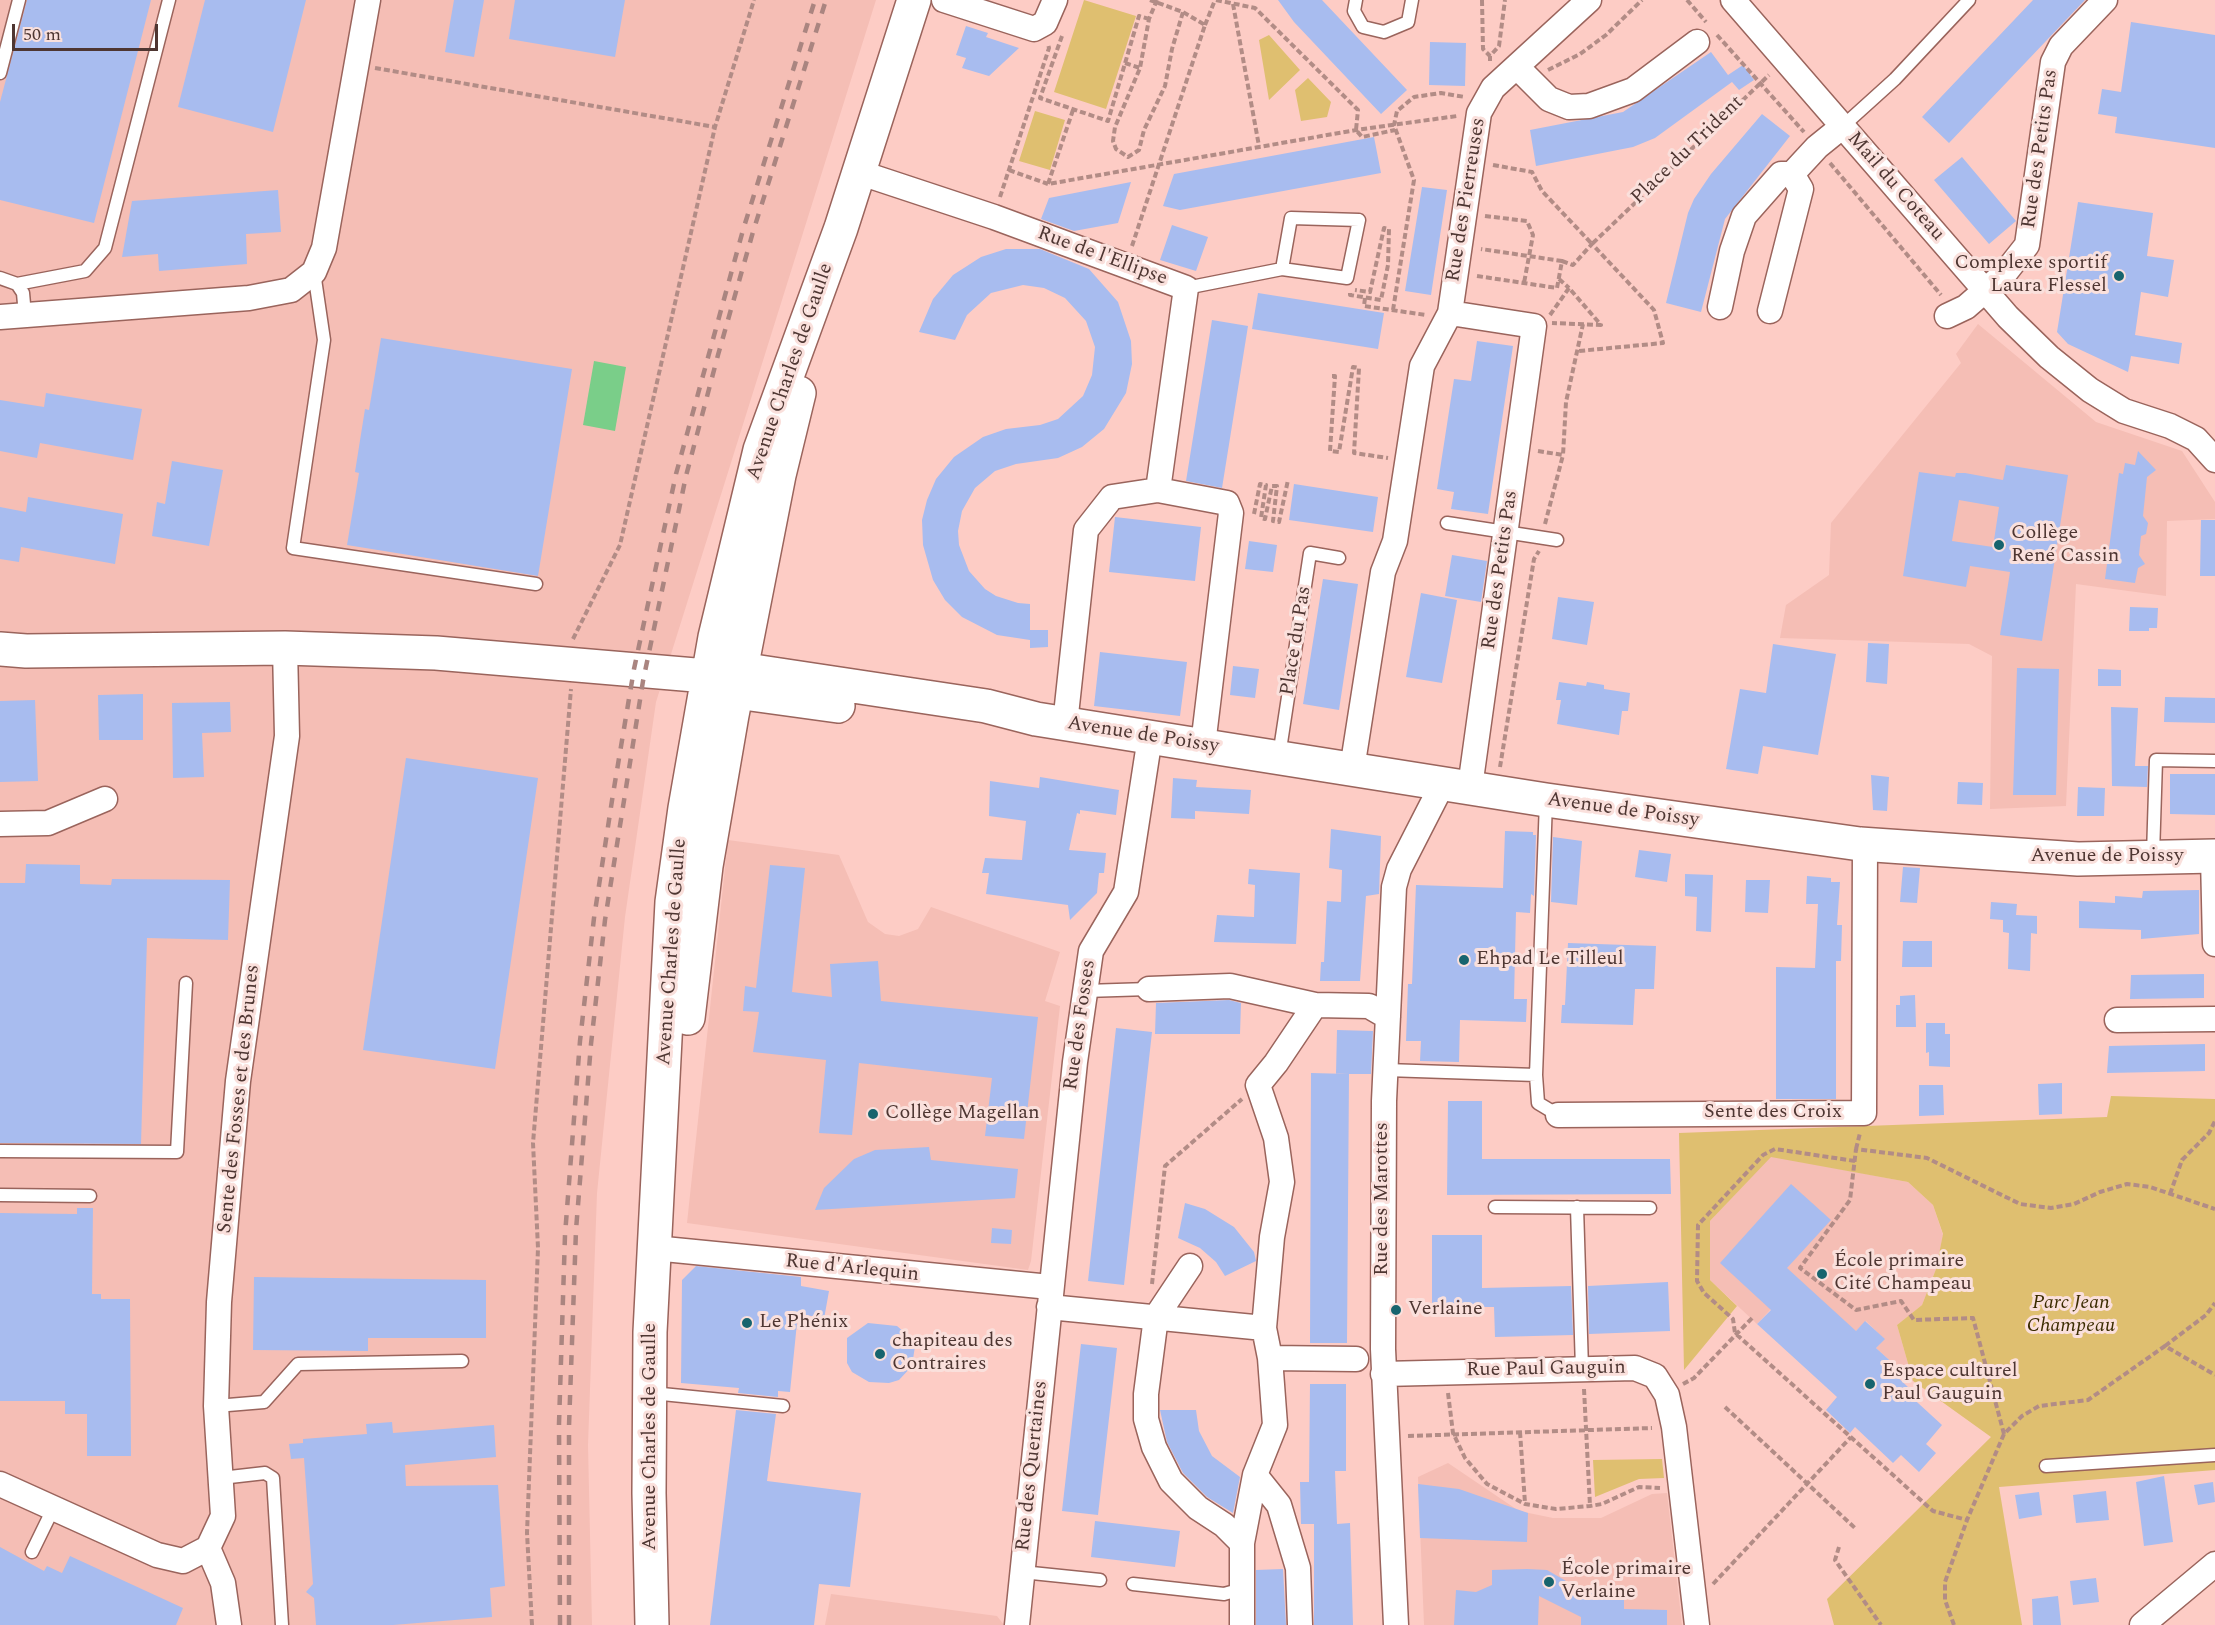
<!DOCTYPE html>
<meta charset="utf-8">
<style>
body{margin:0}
#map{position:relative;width:2215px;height:1625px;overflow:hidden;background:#fdccc5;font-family:Spectral,serif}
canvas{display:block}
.scale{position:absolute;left:12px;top:24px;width:146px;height:27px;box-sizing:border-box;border:3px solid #4e3632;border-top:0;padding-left:8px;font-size:18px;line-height:21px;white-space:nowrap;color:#4e3632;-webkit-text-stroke:4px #fae0dc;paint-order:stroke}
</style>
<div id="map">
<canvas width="2215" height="1625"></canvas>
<div class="scale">50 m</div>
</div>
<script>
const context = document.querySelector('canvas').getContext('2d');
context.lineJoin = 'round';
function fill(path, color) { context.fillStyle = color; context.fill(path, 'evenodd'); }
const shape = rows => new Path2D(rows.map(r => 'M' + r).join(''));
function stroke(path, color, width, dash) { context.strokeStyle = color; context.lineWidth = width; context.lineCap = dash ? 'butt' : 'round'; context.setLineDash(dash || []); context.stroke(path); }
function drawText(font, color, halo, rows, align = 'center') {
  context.font = font + ' Spectral,serif'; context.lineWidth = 6; context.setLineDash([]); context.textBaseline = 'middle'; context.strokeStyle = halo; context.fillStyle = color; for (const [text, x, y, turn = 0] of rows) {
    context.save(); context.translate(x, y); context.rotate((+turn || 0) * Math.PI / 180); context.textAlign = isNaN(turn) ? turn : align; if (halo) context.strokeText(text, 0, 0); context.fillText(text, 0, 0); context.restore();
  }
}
fill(shape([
 [0,0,876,0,656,702,625,917,597,1193,588,1445,592,1625,0,1625],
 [1978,324,2096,422,2182,451,2215,502,2215,519,2167,521,2166,596,2076,584,2066,806,1990,809,1992,656,1969,644,1780,638,1786,605,1829,575,1831,523,1961,363,1956,354],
 [728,840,839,855,868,922,885,934,899,936,918,929,931,907,1060,952,1045,1001,1060,1006,1031,1261,1028,1270,687,1223],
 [1771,1156,1908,1182,1933,1205,1943,1235,1936,1269,1922,1305,1897,1325,1913,1381,1891,1371,1896,1366,1876,1348,1884,1339,1866,1321,1847,1340,1783,1296,1757,1324,1710,1280,1710,1221],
 [1448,1463,1519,1511,1553,1518,1601,1518,1652,1494,1667,1493,1682,1625,1424,1625,1418,1477],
 [831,1594,997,1616,1004,1625,825,1625]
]), '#f5beb5');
fill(shape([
 [1084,0,1136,16,1106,109,1054,92],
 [1269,35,1300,70,1269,100,1259,40],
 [1308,78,1331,102,1327,117,1301,121,1295,90],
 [1035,111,1065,120,1050,170,1019,161],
 [2111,1096,2215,1099,2215,1470,1999,1487,2022,1625,1834,1625,1827,1599,1991,1437,1913,1381,1897,1325,1922,1305,1936,1269,1943,1234,1933,1205,1908,1182,1771,1157,1710,1221,1710,1280,1737,1306,1684,1370,1679,1133,2107,1117],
 [1662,1459,1664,1478,1639,1479,1595,1497,1593,1460]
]), '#dfbf70');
fill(shape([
 [594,361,626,367,615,431,583,425]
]), '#7ace89');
fill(shape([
 [27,0,151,0,94,223,0,200,0,102],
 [205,0,306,0,273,132,178,107],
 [454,0,484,0,474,57,445,52],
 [515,0,625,0,615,57,509,39],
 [1278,0,1322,0,1407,90,1381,114,1294,22],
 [2033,0,2085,0,1949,143,1922,117],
 [2131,22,2215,35,2215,148,2115,133,2117,117,2098,114,2102,89,2121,92],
 [966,26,988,33,986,37,1019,48,989,76,962,68,966,58,956,55],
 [1430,42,1466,43,1465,86,1429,85],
 [1711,52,1728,75,1743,65,1754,80,1739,90,1732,82,1655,138,1633,147,1536,166,1530,130,1623,112],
 [1762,114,1790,136,1725,219,1701,312,1666,303,1688,213,1694,199,1711,174],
 [1374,137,1381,173,1180,210,1163,206,1174,174],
 [1962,157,2016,221,1989,244,1934,180],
 [1131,182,1118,223,1074,231,1041,219,1049,198],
 [1422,187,1447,190,1431,295,1405,291],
 [278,190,281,232,246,234,247,264,159,271,158,254,122,257,132,201],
 [2078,202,2153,213,2147,256,2174,260,2168,297,2141,292,2135,335,2182,343,2179,364,2131,356,2128,372,2068,344,2057,332],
 [1172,225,1208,237,1196,271,1160,260],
 [1006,249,1040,249,1089,269,1118,302,1131,341,1132,364,1126,393,1104,429,1082,447,1058,458,1016,464,995,471,975,488,962,511,958,531,959,545,969,571,985,589,996,596,1018,603,1030,604,1030,630,1048,630,1048,647,1030,648,1030,640,997,635,962,617,945,600,933,580,923,545,922,520,927,500,936,479,954,457,983,437,1006,429,1040,425,1058,419,1083,396,1092,375,1095,347,1086,321,1065,298,1044,288,1023,285,991,293,967,315,955,340,919,332,933,299,953,275,981,257],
 [1258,293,1384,313,1378,349,1252,329],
 [1212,320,1248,326,1222,488,1186,481],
 [381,338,572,369,538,576,347,545,359,473,355,472,365,409,369,410],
 [1477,341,1513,346,1488,514,1451,509,1454,492,1437,489,1454,379,1471,381],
 [46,393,142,409,133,460,40,443,37,458,0,451,0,400,44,407],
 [2138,451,2156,470,2147,477,2143,516,2148,523,2146,534,2141,536,2139,555,2145,564,2138,568,2135,583,2105,579,2119,473,2123,474,2125,463,2135,465],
 [172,461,223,470,209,546,152,536,157,502,165,504],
 [2006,465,2068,475,2042,641,2000,635,2010,572,1970,566,1966,587,1903,576,1919,472,1955,477,1956,473,1965,473,2003,480],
 [1959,500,1999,507,1993,547,1952,541],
 [1294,484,1378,497,1373,532,1289,520],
 [28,497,123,514,115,564,21,547,19,562,0,559,0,507,26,512],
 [1115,517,1201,527,1195,581,1109,572],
 [2201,520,2215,520,2215,576,2200,576],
 [1249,541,1277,545,1273,572,1245,569],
 [1452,555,1487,561,1481,602,1445,596],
 [1323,579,1358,584,1339,710,1303,704],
 [1421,593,1457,600,1442,683,1406,677],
 [1558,597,1594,602,1587,645,1552,639],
 [2130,607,2158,608,2157,628,2149,628,2149,631,2129,631],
 [1868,643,1889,644,1887,684,1866,682],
 [1773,644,1836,654,1818,755,1763,746,1758,774,1726,769,1740,689,1766,693],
 [1100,652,1187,662,1180,716,1094,706],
 [1233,666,1259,669,1255,698,1230,695],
 [2017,668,2059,669,2056,795,2013,795],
 [2098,669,2121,670,2121,686,2098,686],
 [1559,682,1586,686,1587,682,1604,685,1604,689,1630,693,1628,711,1622,711,1619,735,1557,724,1561,700,1556,700],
 [143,694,143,740,99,740,98,695],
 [2165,697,2215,698,2215,723,2164,722],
 [35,700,38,781,0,782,0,701],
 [230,702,231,732,202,733,204,777,173,778,172,703],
 [2111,707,2138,708,2135,766,2148,766,2147,787,2112,786],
 [406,758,538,778,495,1069,363,1050],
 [2170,774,2215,774,2215,815,2170,814],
 [1871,775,1889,777,1887,811,1873,810],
 [1040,777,1119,790,1116,815,1080,810,1080,814,1077,813,1069,850,1106,853,1104,873,1099,873,1097,893,1070,920,1068,905,986,894,989,873,982,873,985,858,1022,860,1026,821,989,816,990,781,1039,788],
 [1173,778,1197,780,1196,787,1251,790,1249,814,1195,811,1195,819,1171,818],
 [1958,782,1983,783,1982,805,1957,804],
 [2078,787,2105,788,2104,816,2077,816],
 [1331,829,1381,836,1379,894,1366,896,1360,981,1320,981,1321,962,1324,962,1327,901,1341,902,1342,870,1329,868],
 [1505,831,1533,832,1533,835,1536,835,1534,896,1531,894,1530,913,1516,912,1514,999,1527,999,1526,1022,1460,1020,1459,1062,1420,1061,1421,1041,1406,1041,1408,984,1412,984,1416,885,1503,888],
 [1553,837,1582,841,1577,905,1551,902],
 [1639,850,1671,854,1667,882,1635,877],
 [26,864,80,865,80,884,111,885,112,879,230,880,228,940,147,938,141,1144,0,1143,0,883,25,883],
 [770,865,805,868,792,992,832,997,830,964,878,961,881,1001,1038,1017,1024,1139,985,1136,992,1078,859,1063,852,1135,819,1133,826,1060,753,1052,759,1012,743,1011,745,986,756,988],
 [1903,867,1920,868,1917,903,1900,902],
 [1249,869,1300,873,1296,944,1214,942,1217,915,1254,917,1255,885,1248,884],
 [1685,874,1713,875,1711,932,1696,931,1697,897,1685,896],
 [1807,876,1831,878,1831,882,1840,882,1837,925,1842,925,1841,961,1836,961,1836,1099,1776,1099,1776,967,1815,968,1818,904,1806,904],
 [1746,880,1770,880,1768,913,1745,912],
 [2199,890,2199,934,2141,939,2141,930,2079,928,2079,901,2115,903,2115,896,2142,898,2143,891],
 [1991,902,2017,904,2016,915,2037,916,2037,934,2031,933,2030,971,2008,969,2009,933,2003,932,2003,920,1990,919],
 [1903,941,1932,941,1932,967,1902,967],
 [1568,943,1656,946,1654,989,1635,989,1633,1025,1561,1023,1562,1005,1565,1005],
 [2204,974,2204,998,2130,999,2131,975],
 [1915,995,1916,1027,1896,1027,1896,1005,1900,1005,1900,996],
 [1229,1000,1241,1003,1240,1034,1155,1034,1156,1003],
 [1926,1023,1945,1023,1945,1034,1950,1034,1950,1067,1929,1066,1929,1052,1926,1053],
 [1116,1028,1152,1032,1124,1285,1088,1281],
 [1337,1030,1373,1031,1371,1074,1336,1074],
 [2205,1044,2205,1071,2107,1073,2109,1046],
 [1311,1073,1349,1074,1347,1343,1310,1343],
 [2062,1083,2062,1114,2039,1115,2038,1084],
 [1919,1085,1943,1085,1944,1115,1919,1116],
 [1448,1101,1482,1101,1482,1159,1670,1159,1671,1194,1447,1195],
 [929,1147,931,1160,1018,1169,1015,1198,815,1210,824,1188,854,1159,875,1150],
 [1791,1184,1831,1220,1787,1268,1856,1331,1865,1321,1885,1339,1876,1348,1896,1366,1891,1371,1909,1388,1906,1392,1942,1425,1926,1444,1936,1453,1919,1472,1901,1455,1893,1463,1855,1427,1850,1433,1826,1410,1837,1397,1757,1324,1771,1310,1720,1263],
 [1185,1203,1205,1209,1234,1227,1254,1252,1256,1261,1225,1276,1216,1262,1200,1248,1178,1238],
 [77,1208,93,1208,92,1294,101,1294,101,1299,130,1299,131,1456,87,1456,87,1414,65,1414,65,1401,0,1401,0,1213,77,1214],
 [992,1228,1012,1230,1011,1244,991,1243],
 [1432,1235,1482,1235,1482,1288,1571,1286,1573,1335,1495,1337,1494,1307,1432,1307],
 [696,1266,801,1277,801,1286,829,1291,824,1319,798,1313,790,1392,778,1391,778,1397,738,1393,739,1388,681,1383,682,1280],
 [254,1277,486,1280,486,1338,368,1338,368,1351,253,1350],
 [1668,1282,1670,1331,1589,1334,1588,1286],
 [868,1323,897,1326,911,1338,915,1346,912,1366,899,1380,889,1383,869,1382,852,1372,847,1363,847,1338],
 [1081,1344,1117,1348,1098,1515,1062,1511],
 [1310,1384,1346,1384,1346,1471,1335,1471,1337,1524,1350,1523,1353,1625,1314,1625,1314,1524,1301,1524,1300,1482,1309,1482],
 [736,1410,776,1414,767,1481,861,1493,850,1587,819,1584,814,1625,710,1625],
 [1160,1410,1196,1410,1199,1431,1212,1456,1240,1477,1233,1513,1207,1497,1183,1473,1167,1442],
 [392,1422,393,1433,494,1425,496,1457,405,1465,406,1486,498,1485,505,1586,490,1588,492,1617,393,1625,316,1625,314,1598,306,1592,313,1584,304,1458,291,1459,289,1444,303,1443,303,1439,367,1434,366,1424],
 [2164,1476,2173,1542,2144,1546,2136,1482],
 [2213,1482,2215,1502,2198,1505,2194,1485],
 [1418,1484,1459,1489,1528,1513,1527,1542,1420,1538],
 [2106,1491,2109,1520,2076,1523,2073,1495],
 [2039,1492,2042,1515,2019,1519,2015,1495],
 [1095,1521,1180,1531,1175,1567,1091,1557],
 [0,1547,44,1571,47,1566,62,1573,70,1556,183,1608,176,1625,0,1625],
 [1283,1569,1286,1625,1256,1625,1256,1570],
 [1527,1569,1547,1570,1585,1592,1624,1593,1624,1609,1667,1610,1667,1625,1581,1625,1581,1617,1539,1596,1538,1625,1454,1625,1456,1590,1476,1592,1492,1585,1492,1570],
 [2096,1578,2099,1602,2073,1605,2070,1581],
 [2058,1596,2061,1625,2033,1625,2032,1599]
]), '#a8bcef');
const lane = shape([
 [1356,0,1354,11,1363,27,1384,32,1408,22,1412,0],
 [0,73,19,0],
 [1843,126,1895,79,1969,0],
 [314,272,324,340,293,548,536,584],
 [0,278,17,284,85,271,105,248,169,0],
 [17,284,23,293,25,315],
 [1186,288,1282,269,1347,278,1359,220,1291,218,1282,269],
 [1447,523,1557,540],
 [1279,756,1310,553,1339,558],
 [1546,801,1536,1075,1538,1103,1558,1115],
 [2153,855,2156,760,2215,761],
 [1085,991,1149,989],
 [1386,1070,1536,1075],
 [0,1151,177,1152,186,983],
 [0,1195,90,1196],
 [1495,1207,1650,1208],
 [1577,1207,1582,1369],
 [662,1394,783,1406],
 [216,1406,264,1402,298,1364,462,1361],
 [2046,1466,2215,1455],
 [221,1478,265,1473,273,1478,282,1625],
 [32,1552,53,1509],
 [1022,1572,1100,1580],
 [1133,1584,1224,1594,1242,1589]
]);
const street = shape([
 [944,0,1034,29,1045,23,1055,0],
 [1733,0,2008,317,2049,357,2090,390,2124,411,2170,426,2196,439,2215,460],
 [1517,67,1549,99,1569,107,1589,106,1633,90,1697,42],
 [858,172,994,217,1186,288,1158,490],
 [1792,174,1817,147,1843,126],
 [1720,307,1732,251,1744,216,1781,174,1792,174,1801,189,1770,311],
 [1450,313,1534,326,1470,787],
 [1947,316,1966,307,2005,273,2027,245,2053,62,2061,46,2105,0],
 [0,317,249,298,291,290,314,272,324,248,368,0],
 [1065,724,1086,530,1112,497,1158,490,1227,503,1231,513,1203,745],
 [1352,769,1383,572,1395,541,1422,366,1450,313,1479,113,1493,88,1589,0],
 [0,824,48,823,105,799],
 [2213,857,2215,944],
 [1149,989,1230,986,1315,1005,1369,1006,1388,1017],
 [2117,1020,2215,1019],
 [1558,1115,1864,1113,1865,845],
 [654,1248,1050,1287],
 [1190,1266,1156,1317,1146,1394,1146,1419,1154,1447,1171,1481,1198,1508,1224,1525,1242,1543,1242,1625],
 [1049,1307,1264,1328,1270,1358,1356,1359],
 [1264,1328,1272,1237,1282,1182,1276,1138,1258,1085,1276,1063,1315,1005],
 [1383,1374,1635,1368,1655,1376,1667,1395,1674,1427,1697,1625],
 [1255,1475,1279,1505,1298,1568,1300,1625],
 [0,1484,157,1555,183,1561,208,1548],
 [1242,1543,1255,1475,1275,1425,1270,1358],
 [208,1548,223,1516,216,1406,219,1302,238,1081,287,736,285,648],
 [208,1548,223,1583,229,1625],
 [1017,1625,1075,1062,1091,951,1126,892,1150,737],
 [1396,1625,1383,1349,1384,1101,1394,887,1399,869,1443,783],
 [2142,1625,2215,1564]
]);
const secondary = shape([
 [0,649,26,651,285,648,436,653,707,676,740,669,986,706,1036,719,1230,750,1546,800,1860,844,2078,859,2215,856],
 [717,682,736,692,838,706],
 [688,1018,706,866,732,715,779,475,799,393],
 [652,1625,649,1493,650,1332,672,902,685,808,715,637,760,450,841,228,914,0]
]);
stroke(lane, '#9a645c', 15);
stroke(street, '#9a645c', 27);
stroke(secondary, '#9a645c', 36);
stroke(shape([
 [1157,0,1149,19,1140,68,1115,127,1113,141,1116,149,1128,157,1139,150,1144,130,1165,86,1172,49,1183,12],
 [1216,0,1255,8,1358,110,1356,130,1362,137,1395,130],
 [1482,0,1483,49,1490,56],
 [1687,0,1706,22],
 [1233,4,1259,146],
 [1205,25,1215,0],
 [1717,35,1804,132],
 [1062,36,1040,98,1108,121,1139,16,1149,19],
 [1490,61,1490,56,1499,46,1505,0],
 [1125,63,1140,68],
 [375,68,715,127],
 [1548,70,1580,54,1606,35,1642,0],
 [1073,110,1048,184,1356,130,1457,116],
 [1830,163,1941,295],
 [1493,165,1532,172,1542,191,1592,244,1769,75],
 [1009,170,1048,184],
 [1000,197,1049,48,1048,44],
 [1485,216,1527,221,1533,235,1524,283],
 [1132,246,1205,25,1183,12,1150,0],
 [1562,261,1573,265,1592,244,1654,310,1663,343,1579,351],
 [1477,276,1557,288,1562,261,1481,249],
 [1559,279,1569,288],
 [1350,293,1350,295,1381,300,1388,265,1389,229,1384,228,1370,292,1355,290],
 [1365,298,1364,306,1426,315],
 [1393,310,1414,180,1394,125,1397,111,1414,97,1441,93,1465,97],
 [1550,315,1569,288,1601,325,1552,323],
 [1332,376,1335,376,1330,451,1339,452,1353,367,1359,368,1354,453,1388,458],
 [1538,451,1563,455,1566,402,1583,324],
 [1254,514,1260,484,1266,485,1261,518,1265,519,1272,486,1277,486,1273,521,1279,522,1288,480],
 [1545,524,1563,455],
 [573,639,620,545,715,127,754,0],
 [1500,767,1534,559,1539,551],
 [1856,1149,1860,1133],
 [1855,1161,1775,1149,1763,1155,1698,1225,1697,1281,1704,1293,1733,1319,1735,1333,1933,1511,1967,1520],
 [2170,1194,2182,1160,2209,1133,2215,1121],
 [1152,1284,1165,1166,1242,1099],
 [2165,1346,2206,1315,2215,1303],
 [1683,1384,1694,1378,1754,1316],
 [1584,1389,1590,1506],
 [1448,1393,1453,1433,1465,1458,1487,1484,1525,1504,1556,1509,1590,1506,1602,1504,1639,1487,1660,1488],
 [1725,1407,1856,1529],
 [1520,1432,1525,1503],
 [2004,1434,1973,1318,1914,1320,1901,1301,1856,1310,1800,1268,1850,1200,1856,1149,1927,1158,2020,1204,2051,1208,2074,1204,2100,1192,2127,1184,2150,1187,2215,1209],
 [1408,1436,1652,1428],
 [1839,1547,1835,1560,1881,1625],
 [1713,1584,1851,1437],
 [532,1625,527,1533,538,1248,533,1143,571,689],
 [1954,1625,1945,1600,1945,1582,1967,1520,2004,1434,2022,1416,2039,1406,2088,1400,2165,1346,2215,1375]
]), '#b28c86', 4, [6, 3]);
stroke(lane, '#fff', 12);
stroke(street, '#fff', 24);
stroke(secondary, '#fff', 33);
stroke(shape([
 [560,1625,559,1424,565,1235,580,1041,594,918,613,794,634,669,676,474,743,230,815,0],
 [569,1625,569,1426,576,1230,591,1044,605,920,643,681,686,476,718,355,753,232,826,0]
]), '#aa8580', 4.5, [10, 10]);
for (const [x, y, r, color] of [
 [2119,276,6,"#17646e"],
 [1999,545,6,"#17646e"],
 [1464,960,6,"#17646e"],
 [873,1114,6,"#17646e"],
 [1822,1274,6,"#17646e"],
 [1396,1310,6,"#17646e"],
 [747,1323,6,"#17646e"],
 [880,1354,6,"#17646e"],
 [1870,1384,6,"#17646e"],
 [1549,1582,6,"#17646e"]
]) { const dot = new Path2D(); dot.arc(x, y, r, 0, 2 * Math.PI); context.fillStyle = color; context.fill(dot); stroke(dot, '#fae0dc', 2); }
drawText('20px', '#4e3632', '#fae0dc', [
 ["Rue des Petits Pas",2041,149,-82],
 ["Place du Trident",1688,151,-44],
 ["Mail du Coteau",1895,187,49],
 ["Rue des Pierreuses",1467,200,-81],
 ["Rue de l'Ellipse",1102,257,20],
 ["Avenue Charles de Gaulle",791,372,-71],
 ["Rue des Petits Pas",1501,570,-82],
 ["Place du Pas",1297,641,-81],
 ["Avenue de Poissy",1143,736,9],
 ["Avenue de Poissy",1623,811,8],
 ["Avenue de Poissy",2107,857],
 ["Avenue Charles de Gaulle",673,952,-86],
 ["Rue des Fosses",1081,1025,-82],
 ["Sente des Fosses et des Brunes",240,1099,-84],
 ["Sente des Croix",1773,1113],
 ["Rue des Marottes",1383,1199,-90],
 ["Rue d'Arlequin",852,1269,6],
 ["Rue Paul Gauguin",1546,1370,-1],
 ["Avenue Charles de Gaulle",651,1437,-90],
 ["Rue des Quertaines",1033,1466,-84]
]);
drawText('20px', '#4e3632', '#fae0dc', [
 ["Complexe sportif",2107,264,"right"],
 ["Laura Flessel",2107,287,"right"],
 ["Collège",2011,534],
 ["René Cassin",2011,557],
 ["Ehpad Le Tilleul",1476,960],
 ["Collège Magellan",885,1114],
 ["École primaire",1834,1262],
 ["Cité Champeau",1834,1285],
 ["Verlaine",1408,1310],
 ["Le Phénix",759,1323],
 ["chapiteau des",892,1342],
 ["Contraires",892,1365],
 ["Espace culturel",1882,1372],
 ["Paul Gauguin",1882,1395],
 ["École primaire",1561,1570],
 ["Verlaine",1561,1593]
], 'left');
drawText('italic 20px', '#3b2c00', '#fae0dc', [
 ["Parc Jean",2071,1304],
 ["Champeau",2071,1327]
]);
</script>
